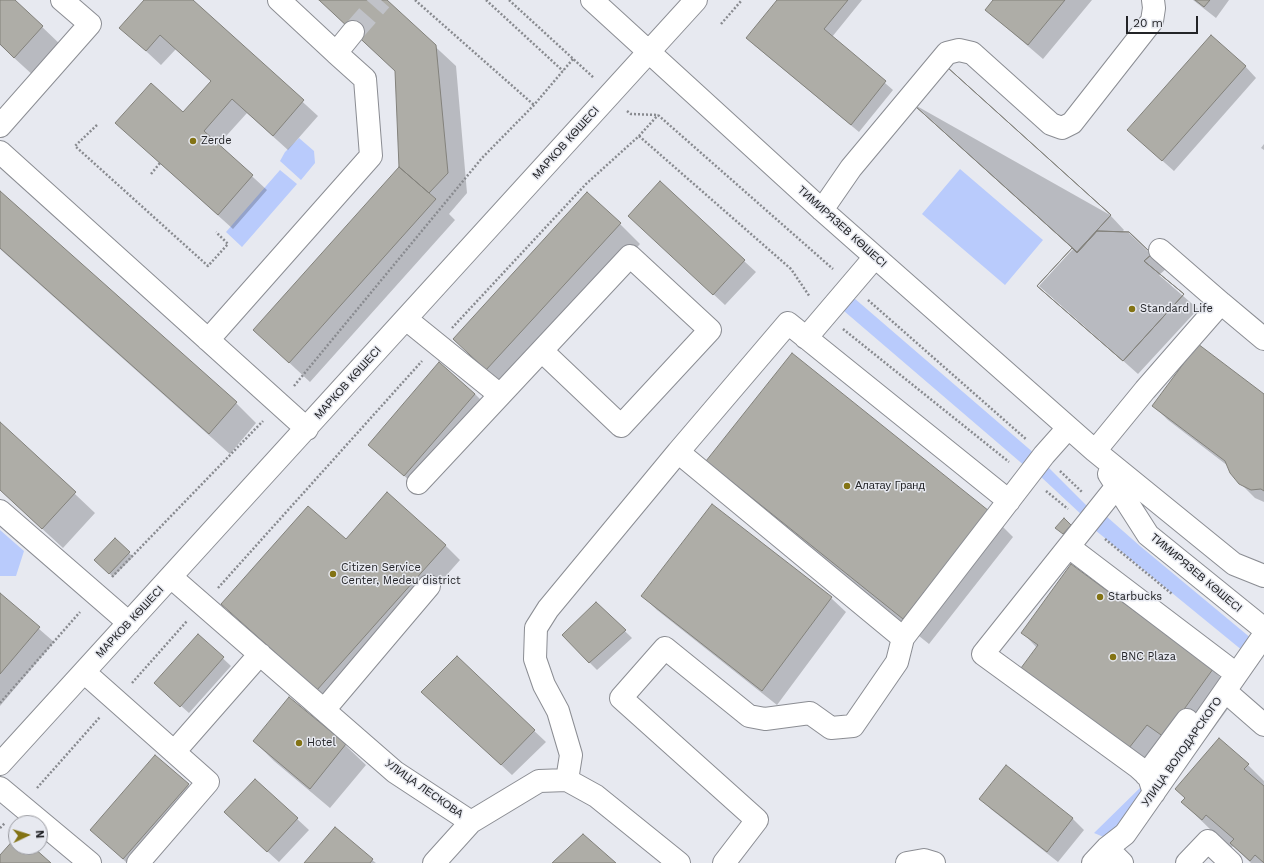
<!DOCTYPE html>
<meta charset="utf-8">
<style>
body{margin:0}
#map{position:relative;width:1264px;height:863px;overflow:hidden;background:#e7e9f0;font-family:"Work Sans",sans-serif}
canvas{display:block}
.north{position:absolute;left:8px;top:815px;width:40px;height:40px;box-sizing:border-box;background:#e7e9f0;border:1px solid #999aa0;border-radius:50%;rotate:86deg;font-size:11px;font-weight:700;line-height:16px;text-align:center;color:#232427}
.north::after{content:'';display:block;margin:auto;width:14px;height:18px;background:#837314;clip-path:polygon(50% 0,100% 100%,50% 72%,0 100%)}
.scale{position:absolute;left:1126px;top:16px;width:72px;height:18px;box-sizing:border-box;border:2px solid #232427;border-top:0;padding-left:5px;font-size:12px;line-height:14px;white-space:nowrap;color:#232427;-webkit-text-stroke:3px #e7e9f0;paint-order:stroke}
</style>
<div id="map">
<canvas width="1264" height="863"></canvas>
<div class="north">N</div>
<div class="scale">20 m</div>
</div>
<script>
const context = document.querySelector('canvas').getContext('2d');
context.lineJoin = 'round';
function fill(path, color) { context.fillStyle = color; context.fill(path, 'evenodd'); }
const shape = rows => new Path2D(rows.map(r => 'M' + r).join(''));
function stroke(path, color, width, dash) { context.strokeStyle = color; context.lineWidth = width; context.lineCap = dash ? 'butt' : 'round'; context.setLineDash(dash || []); context.stroke(path); }
function drawText(font, color, halo, rows, align = 'center') {
  context.font = font + ' "Work Sans",sans-serif'; context.lineWidth = 3; context.setLineDash([]); context.textBaseline = 'middle'; context.strokeStyle = halo; context.fillStyle = color; for (const [text, x, y, turn = 0] of rows) {
    context.save(); context.translate(x, y); context.rotate((+turn || 0) * Math.PI / 180); context.textAlign = isNaN(turn) ? turn : align; if (halo) context.strokeText(text, 0, 0); context.fillText(text, 0, 0); context.restore();
  }
}
fill(shape([
 [299,138,314,151,315,163,301,180,280,161,285,152],
 [960,169,1043,240,1005,285,922,214],
 [280,170,297,184,242,247,226,232],
 [854,298,1035,454,1026,467,844,311],
 [1048,467,1090,509,1083,516,1040,476],
 [1106,516,1140,546,1252,639,1243,651,1095,530],
 [0,530,24,551,16,576,0,576],
 [1146,782,1149,792,1111,840,1094,833]
]), '#b9cbfc');
fill(shape([
 [0,0,14,0,63,47,35,77,0,45],
 [145,0,191,0,318,116,288,150,247,113,218,145,267,190,233,229,131,137,183,114,212,81,176,49,161,65,121,28],
 [319,0,385,0,456,66,467,193,449,214,455,220,310,382,254,330,400,167,396,72],
 [778,0,862,0,832,37,893,90,859,132,754,45],
 [994,0,1092,0,1043,59,986,10],
 [1193,0,1229,0,1216,18],
 [1245,66,1256,78,1174,171,1140,141],
 [915,105,1110,215,1124,230,1122,232,1129,233,1166,269,1159,275,1198,309,1138,374,1039,286,1073,249],
 [1264,144,1264,150,1261,148],
 [0,192,236,403,256,423,230,454,0,249],
 [620,224,640,244,507,389,454,339],
 [641,227,744,261,756,272,725,305],
 [475,394,486,405,416,486,381,456],
 [1264,395,1264,502,1255,498,1240,483,1228,466,1168,420,1153,405],
 [0,423,95,513,63,548,0,490],
 [707,461,988,512,1013,537,929,644,732,486],
 [712,506,831,598,846,612,777,705,657,610,643,596],
 [1064,519,1074,529,1067,537,1060,531],
 [115,539,133,557,113,577,95,560],
 [346,541,445,545,460,560,332,704,222,604],
 [0,595,54,642,0,706],
 [596,603,632,638,597,670,589,662],
 [1022,632,1213,670,1238,695,1189,762,1172,749,1155,773,1048,693,1022,668,1037,648],
 [198,635,231,666,189,713,163,690],
 [457,658,546,742,512,775,422,692],
 [289,699,345,745,366,765,330,808,274,761,254,741],
 [1248,765,1264,781,1264,863,1251,863,1233,846,1231,848,1211,830,1182,802],
 [1006,766,1073,819,1084,830,1058,862,992,810,980,799],
 [255,780,309,830,279,862,237,824],
 [188,785,199,796,141,863,127,863,91,830],
 [372,860,376,863,306,863]
]), '#0003');
const building = shape([
 [0,0,15,0,43,26,14,58,0,44,0,0],
 [144,0,193,0,304,100,273,136,232,99,204,131,253,175,218,215,115,123,151,83,183,112,211,81,160,35,146,51,119,28,144,0],
 [319,0,387,0,436,45,448,173,429,193,399,167,395,71,319,0],
 [777,0,848,0,824,29,886,81,851,125,746,38,777,0],
 [993,0,1065,0,1028,45,985,10,993,0],
 [1195,0,1210,0,1204,7,1195,0],
 [1211,35,1246,66,1162,161,1127,130,1211,35],
 [947,67,1111,215,1077,252,914,105,947,67],
 [947,67,1111,215,1077,252,914,105,947,67],
 [399,167,436,199,289,363,253,330,399,167],
 [660,181,745,260,713,295,628,216,660,181],
 [0,191,237,402,209,434,0,248,0,191],
 [587,192,621,223,486,370,453,339,587,192],
 [1097,231,1129,232,1152,254,1144,261,1184,294,1123,361,1037,286,1072,248,1077,253,1097,231],
 [1097,231,1129,232,1152,254,1144,261,1184,294,1123,361,1037,286,1072,248,1077,253,1097,231],
 [1198,344,1264,394,1264,491,1261,489,1251,490,1239,484,1230,473,1225,461,1152,406,1198,344],
 [792,353,989,511,903,619,706,461,792,353],
 [439,362,475,394,404,476,368,445,439,362],
 [0,422,76,492,42,529,0,490,0,422],
 [387,492,446,545,317,690,221,604,308,506,346,539,387,492],
 [712,504,832,597,762,691,641,596,712,504],
 [1064,518,1071,525,1063,534,1055,528,1064,518],
 [115,538,130,552,109,574,94,560,115,538],
 [1071,564,1213,669,1164,737,1147,725,1129,748,1021,668,1038,645,1021,633,1071,564],
 [0,593,40,627,0,674,0,593],
 [596,602,626,630,589,663,562,635,596,602],
 [198,634,224,657,180,707,154,683,198,634],
 [457,656,535,730,501,765,421,692,457,656],
 [289,697,346,744,310,789,253,741,289,697],
 [1219,738,1249,764,1244,769,1264,786,1264,863,1255,855,1250,861,1230,843,1234,839,1206,815,1202,820,1181,802,1185,798,1175,789,1219,738],
 [155,755,189,784,123,859,90,830,155,755],
 [1006,765,1073,818,1047,852,979,799,1006,765],
 [255,779,298,818,267,852,224,812,255,779],
 [335,827,373,859,370,863,304,863,335,827],
 [583,834,616,863,552,863,583,834],
 [16,837,16,847,33,847,51,863,0,863,0,855,16,837]
]);
fill(building, '#aeada7');
stroke(building, '#82817b', 1);
stroke(shape([
 [353,32,381,0]
]), '#c0c2c8', 22, [22, 11]);
const minor = shape([
 [279,0,336,53,353,32],
 [592,0,822,210,1095,451,1234,564,1264,576],
 [0,126,90,24,62,0],
 [0,152,307,429],
 [822,210,851,168,947,53,959,50,972,53,1051,124,1062,128,1072,123,1152,21,1154,8,1153,0],
 [1160,250,1221,303],
 [406,319,500,395],
 [806,338,875,257],
 [208,340,371,156,365,79,336,53],
 [1095,451,1145,390,1221,303,1264,339],
 [678,452,788,323,1009,501],
 [1109,474,1148,535,1264,629],
 [418,483,630,256,710,330,621,426,542,351],
 [1117,486,983,654,1138,767,1149,777,1154,793],
 [0,511,129,623],
 [1069,547,1227,667],
 [171,577,395,772,471,822],
 [84,672,208,782,138,863],
 [1225,691,1264,725],
 [324,710,429,586],
 [174,752,260,654],
 [0,764,696,0],
 [1146,775,1187,720],
 [567,780,571,755,558,711,544,685,535,659,536,628,548,609,678,452,903,638,1044,455,1068,428],
 [0,788,90,863],
 [1107,848,1122,863],
 [434,863,471,822,539,781,567,780,596,796,679,863],
 [724,863,757,820,621,698,665,648,749,716,765,719,810,713,831,728,853,726,897,662,903,638],
 [907,863,924,860,934,863],
 [1093,863,1107,848,1125,834,1264,635],
 [1187,863,1208,841,1231,863]
]);
stroke(minor, '#8b8d93', 24);
stroke(shape([
 [415,0,534,105],
 [486,0,563,71],
 [509,0,594,78],
 [721,24,742,0],
 [627,111,631,114,658,115],
 [658,115,833,269],
 [97,125,75,146,208,266,228,244,216,232],
 [639,136,791,269,810,297],
 [151,174,160,163],
 [868,300,1027,440],
 [452,328,586,184,639,136,658,115],
 [843,329,1009,462],
 [294,386,482,158,534,105,573,59],
 [1060,471,1082,492],
 [1046,491,1068,509],
 [1105,539,1172,594],
 [112,577,263,421],
 [218,588,422,361],
 [132,683,187,621],
 [0,703,80,612],
 [37,788,100,717],
 [0,828,5,823]
]), '#888a8f', 2.5, [2, 2]);
stroke(minor, '#fff', 22);
for (const [x, y, r, color] of [
 [193,141,4,"#837314"],
 [1132,309,4,"#837314"],
 [847,486,4,"#837314"],
 [333,574,4,"#837314"],
 [1100,597,4,"#837314"],
 [1113,657,4,"#837314"],
 [299,743,4,"#837314"]
]) { const dot = new Path2D(); dot.arc(x, y, r, 0, 2 * Math.PI); context.fillStyle = color; context.fill(dot); stroke(dot, '#e7e9f0', 1.5); }
drawText('11px', '#232427', '#e7e9f0', [
 ["Zerde",201,141],
 ["Standard Life",1140,309],
 ["Алатау Гранд",855,486],
 ["Citizen Service",341,568],
 ["Center, Medeu district",341,581],
 ["Starbucks",1108,597],
 ["BNC Plaza",1121,657],
 ["Hotel",307,743]
], 'left');
drawText('11px', '#232427', '#e7e9f0', [
 ["МАРКОВ КӨШЕСІ",566,143,-48],
 ["ТИМИРЯЗЕВ КӨШЕСІ",842,227,42],
 ["МАРКОВ КӨШЕСІ",348,383,-48],
 ["ТИМИРЯЗЕВ КӨШЕСІ",1196,573,40],
 ["МАРКОВ КӨШЕСІ",130,622,-47],
 ["УЛИЦА ВОЛОДАРСКОГО",1182,752,-55],
 ["УЛИЦА ЛЕСКОВА",424,789,35]
]);
</script>
